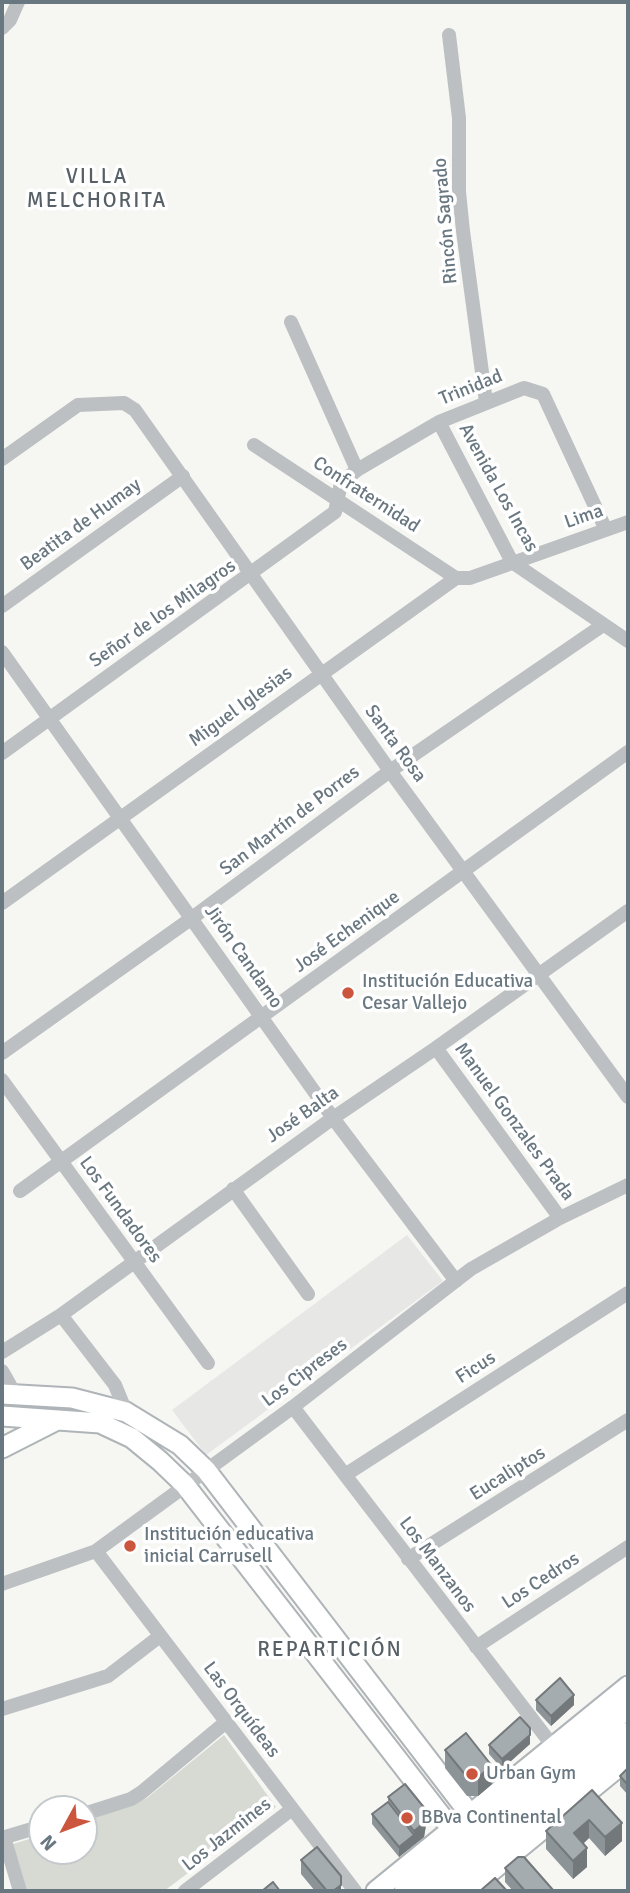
<!DOCTYPE html>
<meta charset="utf-8">
<style>
body{margin:0}
#map{position:relative;width:630px;height:1893px;overflow:hidden;background:#f6f6f3;font-family:Signika,sans-serif}
canvas{display:block}
.frame{position:absolute;inset:0;border:4px solid #697780;pointer-events:none}
.north{position:absolute;left:28px;top:1795px;width:70px;height:70px;box-sizing:border-box;background:#fff;border:2px solid #c3c9cc;border-radius:50%;rotate:229deg;font-size:19px;font-weight:700;line-height:28px;text-align:center;color:#697780}
.north::after{content:'';display:block;margin:auto;width:24px;height:32px;background:#cc553d;clip-path:polygon(50% 0,100% 100%,50% 72%,0 100%)}
</style>
<div id="map">
<canvas width="630" height="1893"></canvas>
<div class="frame"></div>
<div class="north">N</div>
</div>
<script>
const context = document.querySelector('canvas').getContext('2d');
context.lineJoin = 'round';
function fill(path, color) { context.fillStyle = color; context.fill(path, 'evenodd'); }
const shape = rows => new Path2D(rows.map(r => 'M' + r).join(''));
function stroke(path, color, width, dash) { context.strokeStyle = color; context.lineWidth = width; context.lineCap = dash ? 'butt' : 'round'; context.setLineDash(dash || []); context.stroke(path); }
function drawText(font, color, halo, rows, align = 'center') {
  context.font = font + ' Signika,sans-serif'; context.lineWidth = 7; context.setLineDash([]); context.textBaseline = 'middle'; context.strokeStyle = halo; context.fillStyle = color; for (const [text, x, y, turn = 0] of rows) {
    context.save(); context.translate(x, y); context.rotate((+turn || 0) * Math.PI / 180); context.textAlign = isNaN(turn) ? turn : align; if (halo) context.strokeText(text, 0, 0); context.fillText(text, 0, 0); context.restore();
  }
}
fill(shape([
 [407,1235,443,1281,206,1455,172,1410]
]), '#e7e7e6');
fill(shape([
 [224,1735,276,1807,164,1891,27,1891,13,1844,42,1835,42,1851,84,1851,84,1822,147,1798]
]), '#d6dad3');
const secondary = shape([
 [2,1394,72,1398,126,1412,180,1445,206,1470,476,1822,479,1829,477,1843],
 [2,1416,100,1423,132,1438,160,1461,185,1485,453,1831],
 [2,1448,57,1420],
 [376,1891,628,1686],
 [467,1891,628,1759]
]);
const highway = shape([
 [407,1891,628,1705],
 [440,1891,628,1735]
]);
stroke(secondary, '#aeb4b7', 23);
stroke(highway, '#b2b5b8', 28);
stroke(shape([
 [2,28,10,20,18,2],
 [449,35,459,118,459,192,463,231,486,402],
 [291,322,357,470],
 [439,422,512,562,628,641],
 [254,445,456,578],
 [2,459,78,405,124,403,135,410,390,771,628,1097],
 [2,606,183,476],
 [2,652,333,1118,456,1281],
 [2,753,335,512,341,483,357,470,439,422,524,388,543,394,606,530],
 [2,903,456,578,470,578,628,522],
 [436,1048,560,1218],
 [2,1053,192,918,390,771,603,625],
 [2,1080,208,1363],
 [233,1189,308,1294],
 [20,1191,628,752],
 [61,1315,115,1385,126,1412],
 [2,1352,61,1315,333,1118,436,1048,628,911],
 [2,1371,15,1394],
 [293,1407,552,1745],
 [345,1475,628,1293],
 [96,1551,355,1891],
 [408,1559,628,1420],
 [2,1584,96,1551,293,1407,471,1269,560,1218,628,1185],
 [476,1647,628,1547],
 [2,1709,108,1676,160,1636],
 [84,1814,131,1799,142,1792,226,1722],
 [4,1837,20,1891],
 [2,1838,42,1826],
 [185,1891,292,1809]
]), '#bcc0c2', 14);
stroke(secondary, '#fff', 19);
stroke(highway, '#fff', 24);
fill(shape([
 [536,1700,574,1705,551,1726,536,1710],
 [530,1744,502,1769,489,1754,489,1745],
 [445,1750,492,1784,478,1796,467,1796,445,1768],
 [628,1768,628,1795,620,1786,620,1776],
 [592,1790,622,1841,605,1856,589,1838,583,1844,587,1867,573,1879,546,1849,546,1831],
 [388,1797,426,1825,424,1837,399,1857,372,1824,372,1814,388,1802],
 [301,1860,341,1876,341,1891,315,1891,301,1874],
 [505,1868,553,1891,513,1891,505,1882]
]), '#8d9497');
fill(shape([
 [574,1695,574,1705,551,1726,551,1716],
 [530,1735,530,1744,502,1769,502,1759],
 [492,1766,492,1784,478,1796,478,1777],
 [426,1810,426,1825,424,1837,399,1857,399,1847,414,1835,414,1831],
 [589,1820,589,1838,574,1852,574,1833],
 [622,1823,622,1841,605,1856,605,1837],
 [587,1848,587,1867,573,1879,573,1861],
 [341,1885,341,1891,333,1891]
]), '#73787b');
const building = shape([
 [560,1678,574,1695,551,1716,536,1700,560,1678],
 [520,1717,530,1728,530,1735,502,1759,489,1745,520,1717],
 [466,1733,492,1766,478,1777,467,1777,445,1750,466,1733],
 [628,1768,628,1785,620,1776,628,1768],
 [405,1784,426,1810,424,1823,414,1831,388,1797,405,1784],
 [592,1790,622,1823,605,1837,589,1820,574,1833,587,1848,573,1861,546,1831,592,1790],
 [388,1802,414,1835,399,1847,372,1814,388,1802],
 [317,1847,341,1876,341,1885,333,1891,327,1891,301,1860,317,1847],
 [518,1857,524,1857,553,1890,525,1891,505,1868,518,1857],
 [495,1878,507,1891,480,1891,495,1878],
 [273,1882,280,1891,262,1891,273,1882]
]);
fill(building, '#a4acb0');
stroke(building, '#73787b', 2);
for (const [x, y, r, color] of [
 [348,993,7,"#cc553d"],
 [130,1546,7,"#cc553d"],
 [472,1774,7,"#cc553d"],
 [407,1818,7,"#cc553d"]
]) { const dot = new Path2D(); dot.arc(x, y, r, 0, 2 * Math.PI); context.fillStyle = color; context.fill(dot); stroke(dot, '#fff', 2.5); }
drawText('19px', '#697780', '#fff', [
 ["Rincón Sagrado",446,221,-95],
 ["Trinidad",471,388,-22],
 ["Avenida Los Incas",498,488,61],
 ["Confraternidad",366,495,33],
 ["Lima",584,517,-19],
 ["Beatita de Humay",81,525,-36],
 ["Señor de los Milagros",163,614,-35],
 ["Miguel Iglesias",241,707,-36],
 ["Santa Rosa",395,744,54],
 ["San Martín de Porres",290,821,-37],
 ["José Echenique",347,932,-36],
 ["Jirón Candamo",243,957,55],
 ["José Balta",303,1115,-35],
 ["Manuel Gonzales Prada",514,1122,54],
 ["Los Fundadores",120,1210,54],
 ["Ficus",476,1368,-33],
 ["Los Cipreses",305,1373,-37],
 ["Eucaliptos",508,1474,-32],
 ["Los Manzanos",437,1565,53],
 ["Los Cedros",541,1581,-33],
 ["Las Orquídeas",241,1710,53],
 ["Los Jazmines",227,1835,-38]
]);
drawText('19px', '#697780', '#fff', [
 ["Institución Educativa",362,982],
 ["Cesar Vallejo",362,1004],
 ["Institución educativa",144,1535],
 ["inicial Carrusell",144,1557],
 ["Urban Gym",486,1774],
 ["BBva Continental",421,1818]
], 'left');
context.letterSpacing = '2px';
drawText('21px', '#566066', '#fff', [
 ["VILLA",97,177],
 ["MELCHORITA",97,201],
 ["REPARTICIÓN",330,1650]
]);
context.letterSpacing = '0px';
</script>
